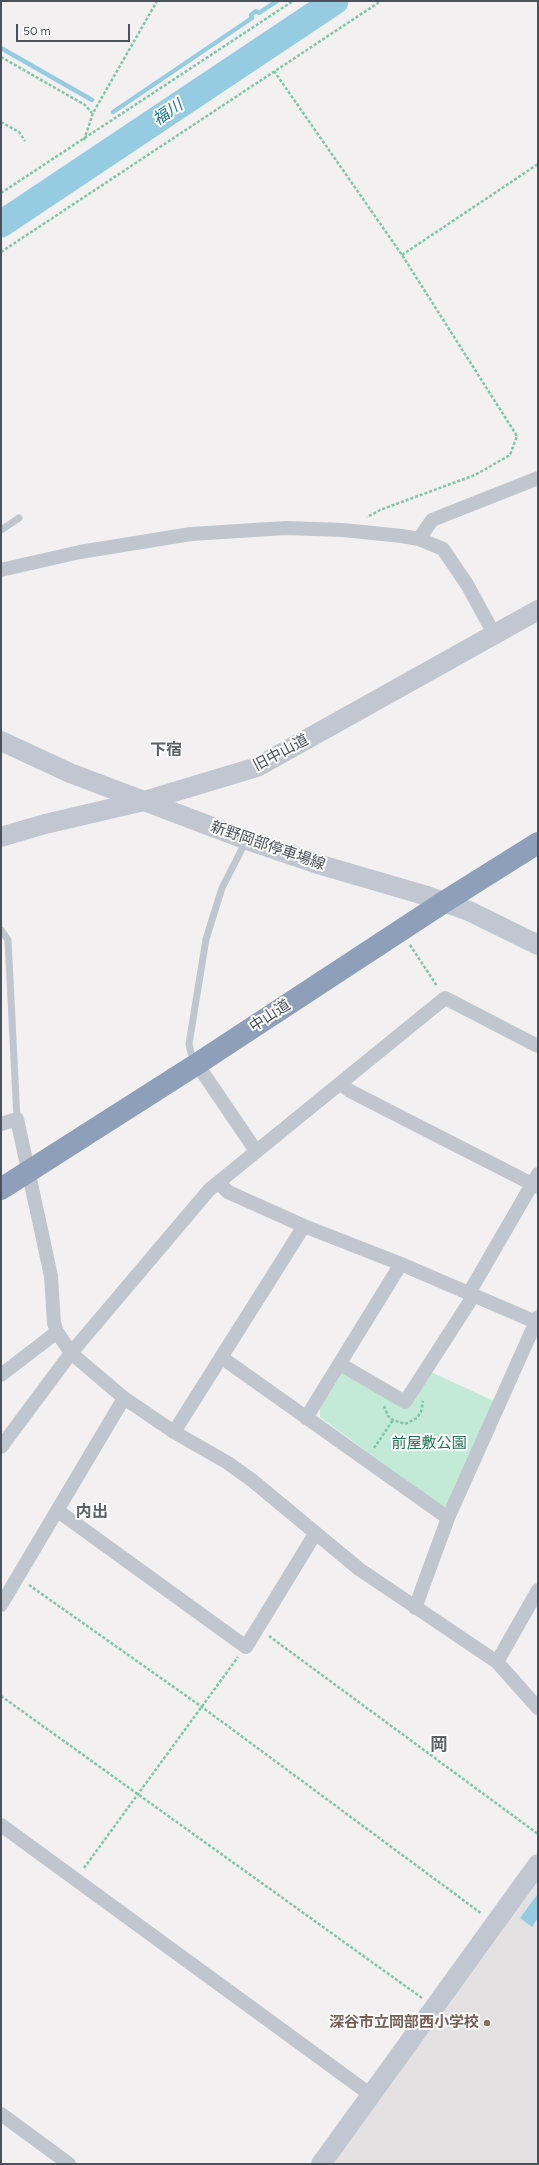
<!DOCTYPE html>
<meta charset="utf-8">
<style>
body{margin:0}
#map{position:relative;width:539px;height:2165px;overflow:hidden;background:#f2f0f0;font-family:Figtree,sans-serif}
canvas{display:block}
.frame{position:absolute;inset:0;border:2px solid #4a515b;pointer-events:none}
.scale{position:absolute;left:16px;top:24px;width:114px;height:18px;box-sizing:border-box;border:2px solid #4a515b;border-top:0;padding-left:5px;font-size:12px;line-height:14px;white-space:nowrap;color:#4a515b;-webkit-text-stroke:3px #fff;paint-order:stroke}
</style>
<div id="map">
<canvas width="539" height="2165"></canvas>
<div class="frame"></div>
<div class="scale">50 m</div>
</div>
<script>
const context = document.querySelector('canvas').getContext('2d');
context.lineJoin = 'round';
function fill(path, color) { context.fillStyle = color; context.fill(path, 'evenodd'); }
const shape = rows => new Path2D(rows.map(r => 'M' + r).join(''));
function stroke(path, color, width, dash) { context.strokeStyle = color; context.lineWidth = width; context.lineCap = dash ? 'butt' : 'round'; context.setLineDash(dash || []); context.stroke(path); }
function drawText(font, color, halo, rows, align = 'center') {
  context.font = font + ' Figtree,"Noto Sans JP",sans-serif'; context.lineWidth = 4; context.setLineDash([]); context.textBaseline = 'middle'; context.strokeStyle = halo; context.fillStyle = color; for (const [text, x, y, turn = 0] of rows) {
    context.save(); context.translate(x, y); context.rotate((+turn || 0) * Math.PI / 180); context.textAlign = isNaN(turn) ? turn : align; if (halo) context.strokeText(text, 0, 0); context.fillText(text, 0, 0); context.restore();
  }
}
fill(shape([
 [538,1882,538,2164,333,2164]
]), '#e3e1e1');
fill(shape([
 [344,1371,407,1408,431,1372,496,1402,448,1506,443,1507,320,1417,320,1408]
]), '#c3ead6');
fill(shape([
 [537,1895,538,1918,532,1927,520,1918]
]), '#95cce2');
stroke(shape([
 [1,48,92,100],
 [113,112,252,18,251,15,256,11,259,13,277,1]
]), '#95cce2', 4.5);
stroke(shape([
 [1,224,335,1]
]), '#95cce2', 27);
stroke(shape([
 [1,57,85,105,92,113],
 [274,71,402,255,517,436,510,455,475,475,380,510,367,517],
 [1,122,19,132,25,141],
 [84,140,93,113,157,1],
 [1,193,293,1],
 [1,252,381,1],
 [402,255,538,164],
 [410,945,437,986],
 [384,1406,388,1416,393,1420,405,1424,417,1418,421,1412,423,1401],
 [374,1448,393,1420],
 [29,1585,202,1707,482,1914],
 [269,1636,538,1834],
 [1,1696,422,1998],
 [84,1868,238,1657]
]), '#7fc5a8', 2.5, [3, 2]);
stroke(shape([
 [1,530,19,518],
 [1,930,8,940,17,1119],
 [196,1062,191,1053,189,1044,206,939,222,888,246,841]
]), '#c0c6cd', 7);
stroke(shape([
 [419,539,432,520,538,478],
 [1,570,80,552,191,534,286,528,343,530,402,536,419,539,443,549,468,586,494,634],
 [197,1064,256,1151],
 [341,1084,350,1091,538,1187],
 [1,1124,17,1119,51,1276,54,1323,57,1332,71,1353,124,1398,174,1432,228,1463,253,1481,359,1569,497,1662,538,1708],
 [219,1183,228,1192,304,1226,401,1264,538,1323],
 [469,1293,538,1174],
 [221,1357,448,1518],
 [340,1364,405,1402,474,1295],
 [1,1375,57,1332],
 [306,1418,401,1264],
 [174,1432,304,1226],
 [1,1447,71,1353,209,1190,445,998,538,1046],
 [58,1511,246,1647,315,1534],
 [1,1605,124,1398],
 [415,1608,448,1518,538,1317],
 [497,1662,538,1590],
 [1,1825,371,2095],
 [1,2114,69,2164]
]), '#c0c6cd', 14);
stroke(shape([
 [1,741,70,773,247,840,321,865,424,895,469,911,538,945],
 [1,837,45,824,144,801,257,767,538,610],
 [321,2164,538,1864]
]), '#c0c7d1', 20);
stroke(shape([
 [1,1189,197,1064,444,902,538,843]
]), '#8d9fb9', 22);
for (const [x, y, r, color] of [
 [487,2023,4,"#8d6e63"]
]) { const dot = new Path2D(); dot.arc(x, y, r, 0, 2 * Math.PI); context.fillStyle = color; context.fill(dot); stroke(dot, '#fff', 1.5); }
drawText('15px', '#4a515b', '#fff', [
 ["旧中山道",281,753,-28],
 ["新野岡部停車場線",268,846,19],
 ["中山道",270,1016,-33]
]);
drawText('15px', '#227552', '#fff', [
 ["前屋敷公園",429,1444]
]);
drawText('bold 15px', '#785e54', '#fff', [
 ["深谷市立岡部西小学校",479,2023]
], 'right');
drawText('italic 16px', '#1c779b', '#fff', [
 ["福川",168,113,-34]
]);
drawText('bold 16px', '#5d6064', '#fff', [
 ["下宿",166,750],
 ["内出",92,1512]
]);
drawText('bold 17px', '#5d6064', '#fff', [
 ["岡",439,1745]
]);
</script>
